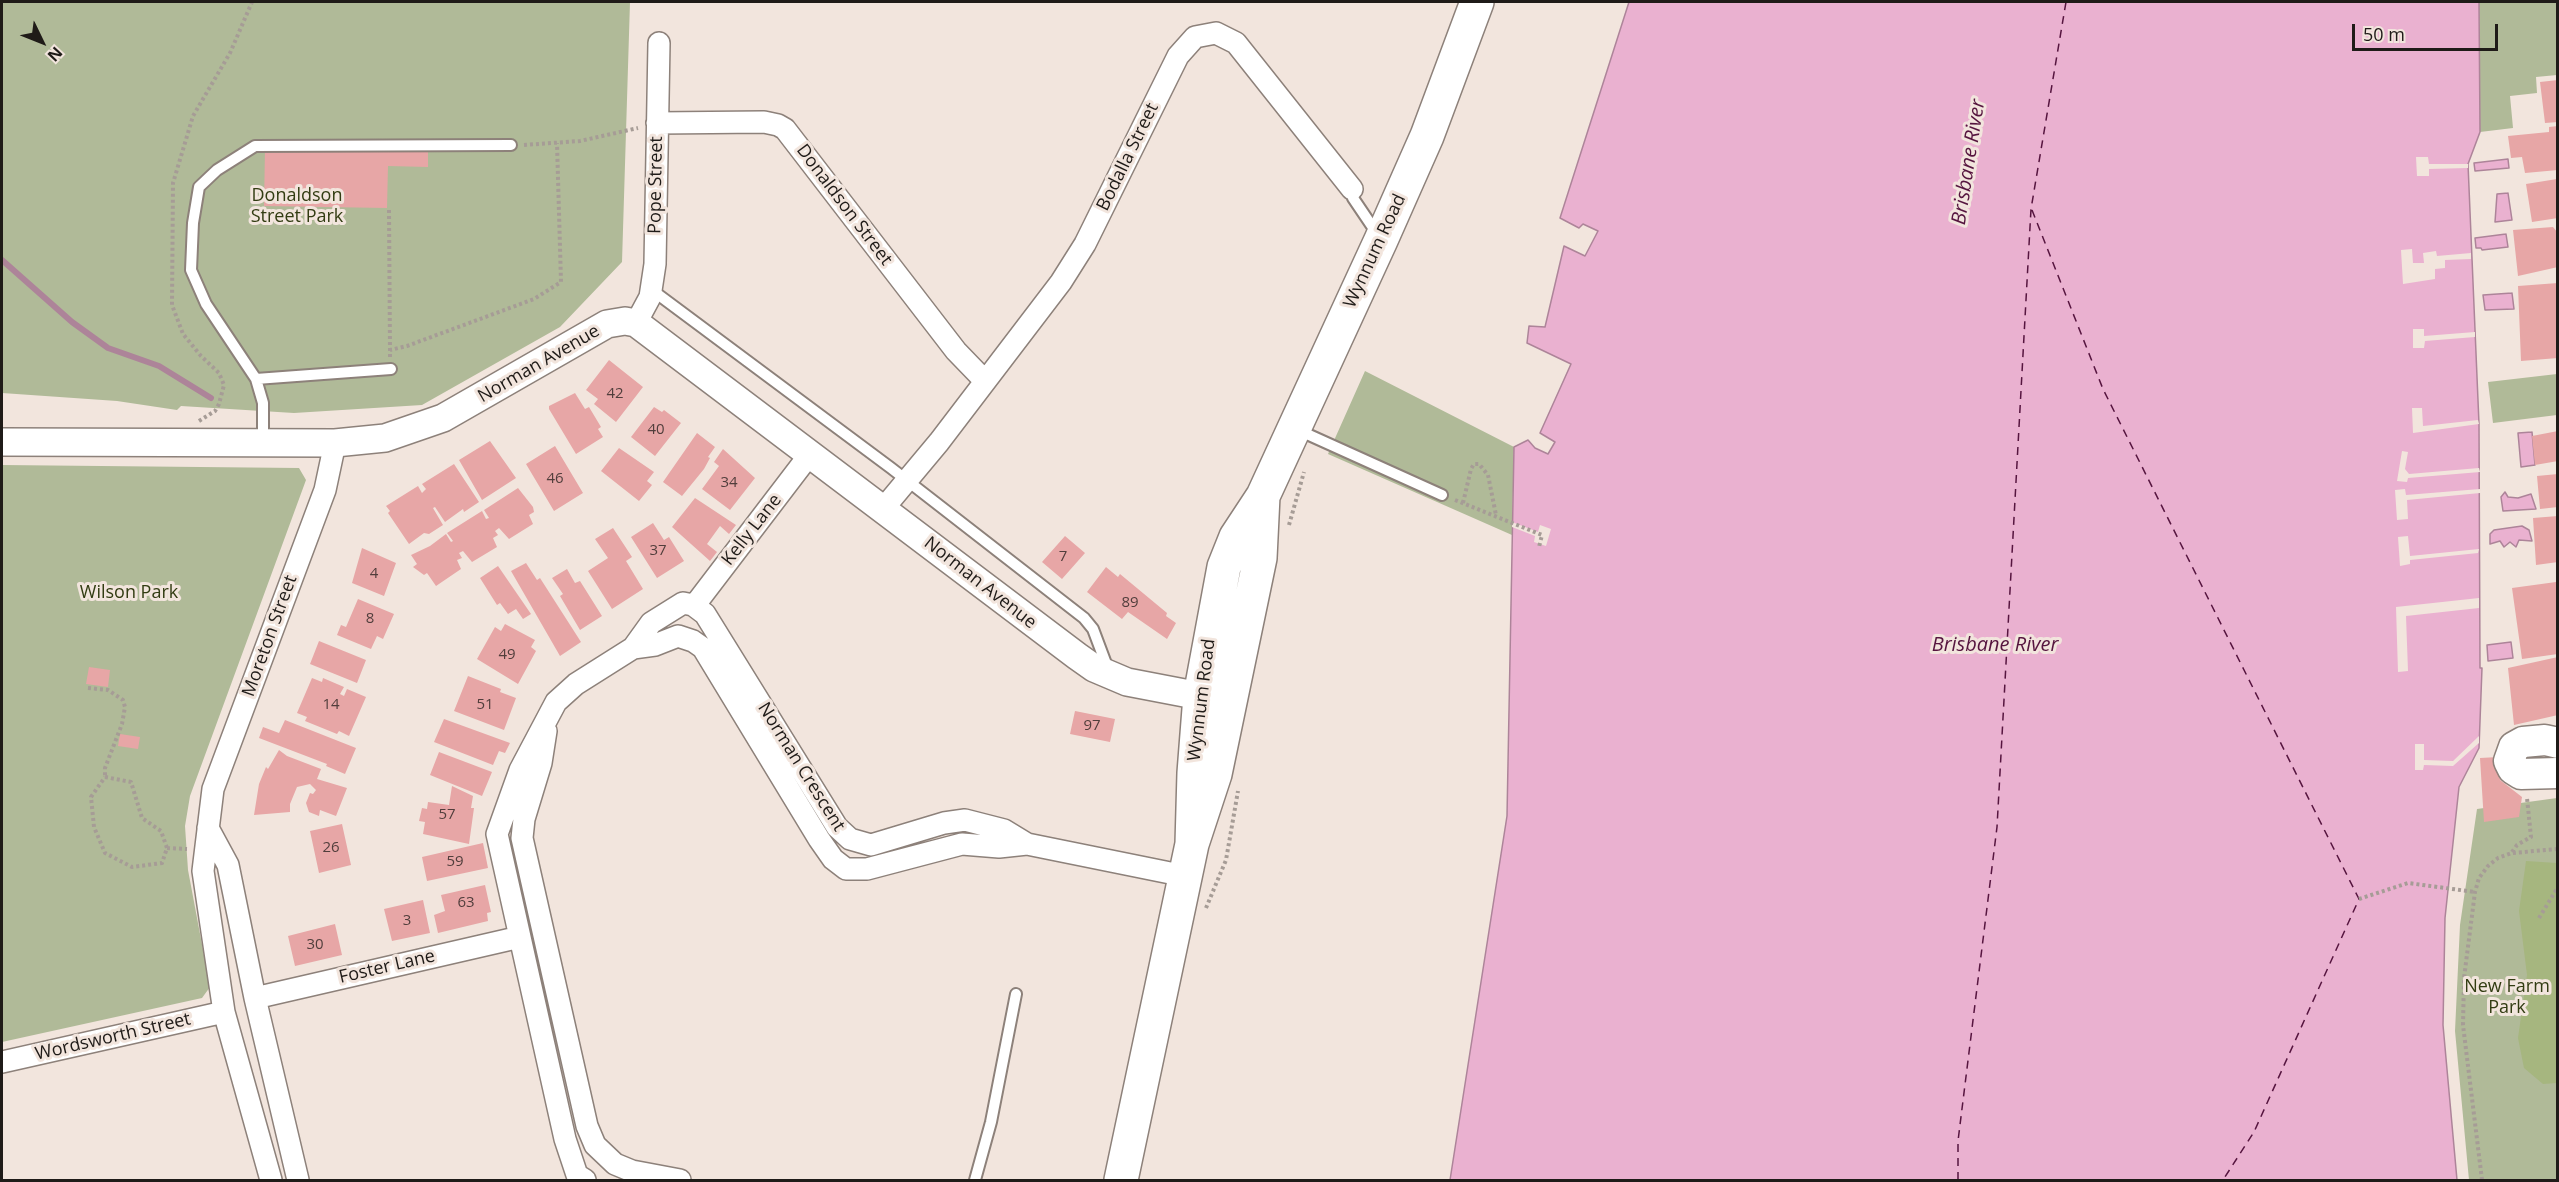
<!DOCTYPE html>
<style>
body{margin:0}
#map{position:relative;width:2559px;height:1182px;overflow:hidden;background:#f2e5dd;font-family:"Open Sans",sans-serif}
canvas{display:block}
.frame{position:absolute;inset:0;border:3px solid #1f1b18;pointer-events:none}
.north{position:absolute;left:12px;top:12px;width:60px;height:60px;-webkit-text-stroke:4px #f2e5dd;paint-order:stroke;rotate:133deg;font-size:16px;font-weight:700;line-height:24px;text-align:center;color:#1f1b18}
.north::after{content:'';display:block;margin:auto;width:21px;height:27px;background:#1f1b18;clip-path:polygon(50% 0,100% 100%,50% 72%,0 100%)}
.scale{position:absolute;left:2352px;top:24px;width:146px;height:27px;box-sizing:border-box;border:3px solid #1f1b18;border-top:0;padding-left:8px;font-size:18px;line-height:21px;white-space:nowrap;color:#1f1b18;-webkit-text-stroke:4px #f2e5dd;paint-order:stroke}
</style>
<div id="map">
<canvas width="2559" height="1182"></canvas>
<div class="frame"></div>
<div class="north">N</div>
<div class="scale">50 m</div>
</div>
<script>
const context = document.querySelector('canvas').getContext('2d');
context.lineJoin = 'round';
function fill(path, color) { context.fillStyle = color; context.fill(path, 'evenodd'); }
const shape = rows => new Path2D(rows.map(r => 'M' + r).join(''));
function stroke(path, color, width, dash) { context.strokeStyle = color; context.lineWidth = width; context.lineCap = dash ? 'butt' : 'round'; context.setLineDash(dash || []); context.stroke(path); }
function drawText(font, color, halo, rows, align = 'center') {
  context.font = font + ' "Open Sans",sans-serif'; context.lineWidth = 6; context.setLineDash([]); context.textBaseline = 'middle'; context.strokeStyle = halo; context.fillStyle = color; for (const [text, x, y, turn = 0] of rows) {
    context.save(); context.translate(x, y); context.rotate((+turn || 0) * Math.PI / 180); context.textAlign = isNaN(turn) ? turn : align; if (halo) context.strokeText(text, 0, 0); context.fillText(text, 0, 0); context.restore();
  }
}
fill(shape([
 [2,2,630,2,622,262,560,327,422,405,294,413,181,406,177,410,117,401,2,393],
 [2479,2,2557,2,2557,75,2536,77,2537,93,2510,96,2513,128,2480,132],
 [1365,371,1514,447,1512,535,1328,454],
 [2557,374,2557,415,2493,423,2488,382],
 [2,465,299,468,306,480,190,796,185,826,188,870,210,987,202,998,2,1042],
 [2557,798,2557,1180,2469,1180,2455,1031,2460,925,2477,809]
]), '#b0ba98');
fill(shape([
 [2526,861,2557,863,2557,1083,2543,1084,2524,1068,2518,1038,2527,975,2519,911]
]), '#a6b67f');
const water = shape([
 [1629,2,2479,2,2480,132,2468,164,2479,424,2480,668,2482,668,2479,748,2459,787,2445,918,2443,1025,2457,1180,1450,1180,1507,816,1514,447,1528,440,1535,448,1548,454,1555,442,1540,433,1571,364,1527,343,1529,326,1545,327,1564,246,1585,256,1598,231,1583,224,1579,228,1560,218,1629,2],
 [2508,159,2509,168,2475,171,2474,163,2508,159],
 [2508,193,2512,220,2495,222,2497,194,2508,193],
 [2506,234,2508,247,2482,250,2481,248,2476,248,2475,238,2506,234],
 [2512,293,2514,309,2485,310,2483,295,2512,293],
 [2532,432,2535,465,2521,467,2518,433,2532,432],
 [2505,492,2508,497,2518,498,2531,494,2536,509,2503,511,2501,497,2505,492],
 [2522,526,2529,530,2532,541,2519,540,2516,547,2510,542,2504,547,2500,541,2490,544,2490,534,2494,530,2522,526],
 [2511,642,2513,658,2488,661,2487,645,2511,642]
]);
fill(water, '#eab1d0');
stroke(water, '#ad8499', 1.5);
fill(shape([
 [2416,157,2428,157,2429,164,2468,164,2468,168,2429,169,2429,176,2417,176],
 [2412,249,2413,263,2424,263,2423,253,2436,251,2437,256,2471,253,2471,259,2445,260,2445,268,2435,269,2435,279,2403,284,2401,250],
 [2413,329,2424,329,2424,336,2475,332,2475,337,2425,341,2424,348,2413,348],
 [2412,408,2422,408,2423,426,2478,420,2479,424,2413,433],
 [2402,451,2408,452,2405,469,2409,474,2479,468,2480,472,2408,478,2407,482,2397,481],
 [2405,489,2406,495,2480,489,2480,493,2407,500,2408,519,2397,520,2395,490],
 [1512,522,1538,532,1540,525,1551,529,1546,546,1534,542,1535,536,1512,527],
 [2408,536,2410,556,2479,549,2478,553,2410,560,2410,564,2400,566,2398,537],
 [2479,598,2479,608,2406,616,2408,671,2398,672,2396,607],
 [2479,736,2479,743,2453,766,2424,765,2423,770,2415,770,2415,744,2424,744,2424,760,2453,761]
]), '#f2e5dd');
stroke(shape([
 [2,260,72,322,108,348,159,366,211,398]
]), '#ad8499', 6);
stroke(shape([
 [2032,210,2103,389,2359,899,2254,1132,2223,1180],
 [1958,1180,1958,1141,1997,827,2031,209,2066,2]
]), '#56153f', 1.5, [8, 6]);
fill(shape([
 [2558,80,2558,122,2545,123,2540,82],
 [2558,126,2558,170,2525,173,2522,157,2511,158,2508,136,2549,132,2549,127],
 [265,149,428,151,428,167,388,166,387,208,264,206],
 [2557,179,2558,218,2532,222,2526,184],
 [2553,227,2558,233,2558,267,2518,276,2513,230],
 [2558,283,2558,358,2521,361,2518,286],
 [609,360,643,387,616,422,594,404,598,399,586,390],
 [575,393,585,409,589,407,601,427,598,429,603,437,576,454,549,409,549,406],
 [654,407,662,412,664,410,681,423,655,456,631,437],
 [2558,431,2558,461,2535,465,2532,436],
 [697,433,715,447,708,457,710,458,704,469,682,496,663,482],
 [490,441,516,478,482,500,459,460],
 [555,446,583,493,554,511,526,464],
 [619,448,654,472,647,481,652,485,639,501,601,471],
 [723,449,755,478,730,510,702,489,719,466,714,462],
 [454,464,479,502,464,512,463,509,445,522,435,507,433,508,443,525,429,534,424,533,409,544,388,513,390,511,386,506,418,486,422,493,426,489,422,484],
 [2558,474,2558,507,2540,509,2537,476],
 [518,488,533,507,534,512,529,515,533,524,509,539,499,528,495,531,498,535,493,538,497,547,472,562,463,551,459,553,462,558,457,560,461,569,436,586,427,573,424,575,413,567,417,564,411,555,430,546,446,534,451,542,453,541,447,533,482,511,486,519,489,518,484,510],
 [695,498,736,525,729,534,720,526,707,544,717,552,710,561,672,527],
 [2558,516,2558,562,2536,565,2533,518],
 [653,523,664,540,669,537,684,561,657,578,631,537],
 [613,528,632,557,626,561,643,589,612,609,588,571,608,558,595,539],
 [1065,536,1085,553,1062,579,1042,562],
 [362,548,396,563,384,596,352,583],
 [526,563,537,580,540,578,581,642,560,656,511,571],
 [498,566,531,614,523,619,516,609,508,614,500,603,497,605,480,578],
 [1106,567,1118,577,1120,574,1167,613,1166,616,1176,623,1167,639,1128,612,1122,619,1087,592],
 [567,569,575,583,580,581,602,616,580,630,560,596,563,594,552,578],
 [2556,582,2558,654,2522,659,2512,588],
 [358,599,394,614,383,639,377,636,371,649,337,635,341,625,346,627],
 [505,624,535,640,531,647,536,651,518,684,477,659,495,627,501,631],
 [319,641,366,660,357,683,310,664],
 [2558,657,2558,715,2514,725,2508,668],
 [89,667,110,670,108,687,86,684],
 [468,676,501,689,500,692,516,698,504,730,454,711],
 [312,678,322,682,323,678,344,687,340,694,344,696,347,689,366,697,349,736,339,731,337,734,305,721,307,717,297,713],
 [1075,711,1115,719,1110,742,1070,734],
 [444,719,510,743,505,753,499,751,493,765,434,742],
 [285,720,356,748,345,774,326,766,327,764,259,738,263,727,279,733],
 [120,734,140,737,138,749,118,746],
 [279,750,287,756,321,769,317,779,347,788,336,816,320,810,319,816,309,812,306,803,310,793,313,794,316,790,310,784,297,787,290,804,290,812,254,815,259,784,266,767,268,769],
 [439,752,492,772,482,796,430,775],
 [2498,757,2500,780,2522,797,2519,817,2484,822,2480,758],
 [452,786,473,796,471,808,474,808,469,844,423,834,425,822,419,821,422,808,427,809,428,802,449,805],
 [342,824,351,865,319,873,310,831],
 [483,843,488,868,427,881,422,857],
 [485,885,491,912,487,913,488,921,438,933,434,915,445,911,441,895],
 [423,900,430,933,392,941,384,909],
 [335,924,342,955,295,966,288,936]
]), '#e7a6a6');
const service = shape([
 [1352,189,1353,198,1378,235],
 [652,290,891,468,1084,618,1093,629,1108,669],
 [256,379,391,369],
 [1298,430,1442,495],
 [263,442,263,403,256,379,206,304,191,270,193,223,199,187,217,170,255,146,511,145],
 [975,1180,991,1122,1016,994]
]);
const minor = shape([
 [657,123,764,122,778,125,785,129,956,351,985,381],
 [636,323,650,297,655,264,659,43],
 [883,509,939,442,1061,282,1085,244,1178,56,1195,37,1216,33,1236,43,1352,189],
 [694,606,810,454],
 [633,648,655,645,678,636,693,641,703,648,819,839,833,859,846,869,867,869,962,844,999,847,1027,844,1185,876],
 [546,731,541,763,524,819,522,838,587,1126,595,1145,615,1164,632,1171,680,1180],
 [208,828,228,865,255,998,298,1180],
 [255,998,520,937],
 [2,1062,224,1012],
 [271,1180,224,1012,203,871,213,789,325,490,335,443],
 [585,1180,577,1175,565,1139,497,834,520,770,556,702,576,684,633,648,651,623,683,603,693,605,705,614,837,827,850,839,871,845,944,823,965,820,1004,830,1027,844]
]);
const tertiary = shape([
 [2,442,335,443,385,438,443,418,607,324,625,321,636,323,1077,656,1094,668,1127,682,1200,696]
]);
const secondary = shape([
 [2558,743,2545,740,2523,742,2514,747,2509,761,2513,769,2521,774,2558,773]
]);
const primary = shape([
 [1192,844,1194,773,1200,696,1224,567,1236,537,1263,496,1381,240,1427,136,1477,2],
 [1121,1180,1192,844,1215,774,1260,558,1263,496]
]);
stroke(service, '#8d817a', 14);
stroke(minor, '#8d817a', 24);
stroke(tertiary, '#8d817a', 30);
stroke(secondary, '#8d817a', 33);
stroke(primary, '#8d817a', 36);
stroke(shape([
 [524,145,580,141,638,128],
 [389,210,390,350],
 [390,357,390,350,407,346,534,299,561,282,557,143],
 [199,421,215,411,219,404,224,385,219,373,201,356,183,334,172,305,173,183,193,116,230,53,252,2],
 [1455,500,1542,535,1539,547],
 [1463,503,1471,469,1474,464,1479,464,1488,475,1496,515],
 [1289,525,1304,472],
 [88,688,108,690,123,700,125,707,122,724,105,768,105,777],
 [105,777,131,782,142,818,161,831,167,848,162,863,132,867,105,853,94,827,91,797,105,777],
 [167,848,187,849],
 [2512,852,2517,845,2531,837,2527,798],
 [2359,899,2408,883,2475,892],
 [1206,908,1226,860,1238,791],
 [2539,918,2558,887],
 [2482,1180,2463,1025,2464,978,2475,892,2479,878,2488,866,2498,858,2512,853,2558,849]
]), '#a69c96', 4, [3, 3]);
stroke(service, '#fff', 10);
stroke(minor, '#fff', 21);
stroke(tertiary, '#fff', 27);
stroke(secondary, '#fff', 30);
stroke(primary, '#fff', 33);
drawText('15px', '#513e3c', null, [
 ["42",615,394],
 ["40",656,430],
 ["46",555,479],
 ["34",729,483],
 ["37",658,551],
 ["7",1063,557],
 ["4",374,574],
 ["89",1130,603],
 ["8",370,619],
 ["49",507,655],
 ["14",331,705],
 ["51",485,705],
 ["97",1092,726],
 ["57",447,815],
 ["26",331,848],
 ["59",455,862],
 ["63",466,903],
 ["3",407,921],
 ["30",315,945]
]);
drawText('18px', '#1f1b18', '#f2e5dd', [
 ["Bodalla Street",1128,157,-64],
 ["Pope Street",656,185,-89],
 ["Donaldson Street",844,205,53],
 ["Wynnum Road",1375,251,-65],
 ["Norman Avenue",539,364,-30],
 ["Kelly Lane",752,530,-52],
 ["Norman Avenue",980,583,38],
 ["Moreton Street",270,636,-70],
 ["Wynnum Road",1202,700,-83],
 ["Norman Crescent",801,767,58],
 ["Foster Lane",387,967,-13],
 ["Wordsworth Street",113,1037,-13]
]);
drawText('18px', '#323c12', '#f2e5dd', [
 ["Donaldson",297,196],
 ["Street Park",297,217],
 ["Wilson Park",129,593],
 ["New Farm",2507,987],
 ["Park",2507,1008]
]);
drawText('italic 20px', '#56153f', '#f2e5dd', [
 ["Brisbane River",1969,162,-81],
 ["Brisbane River",1995,645]
]);
</script>
